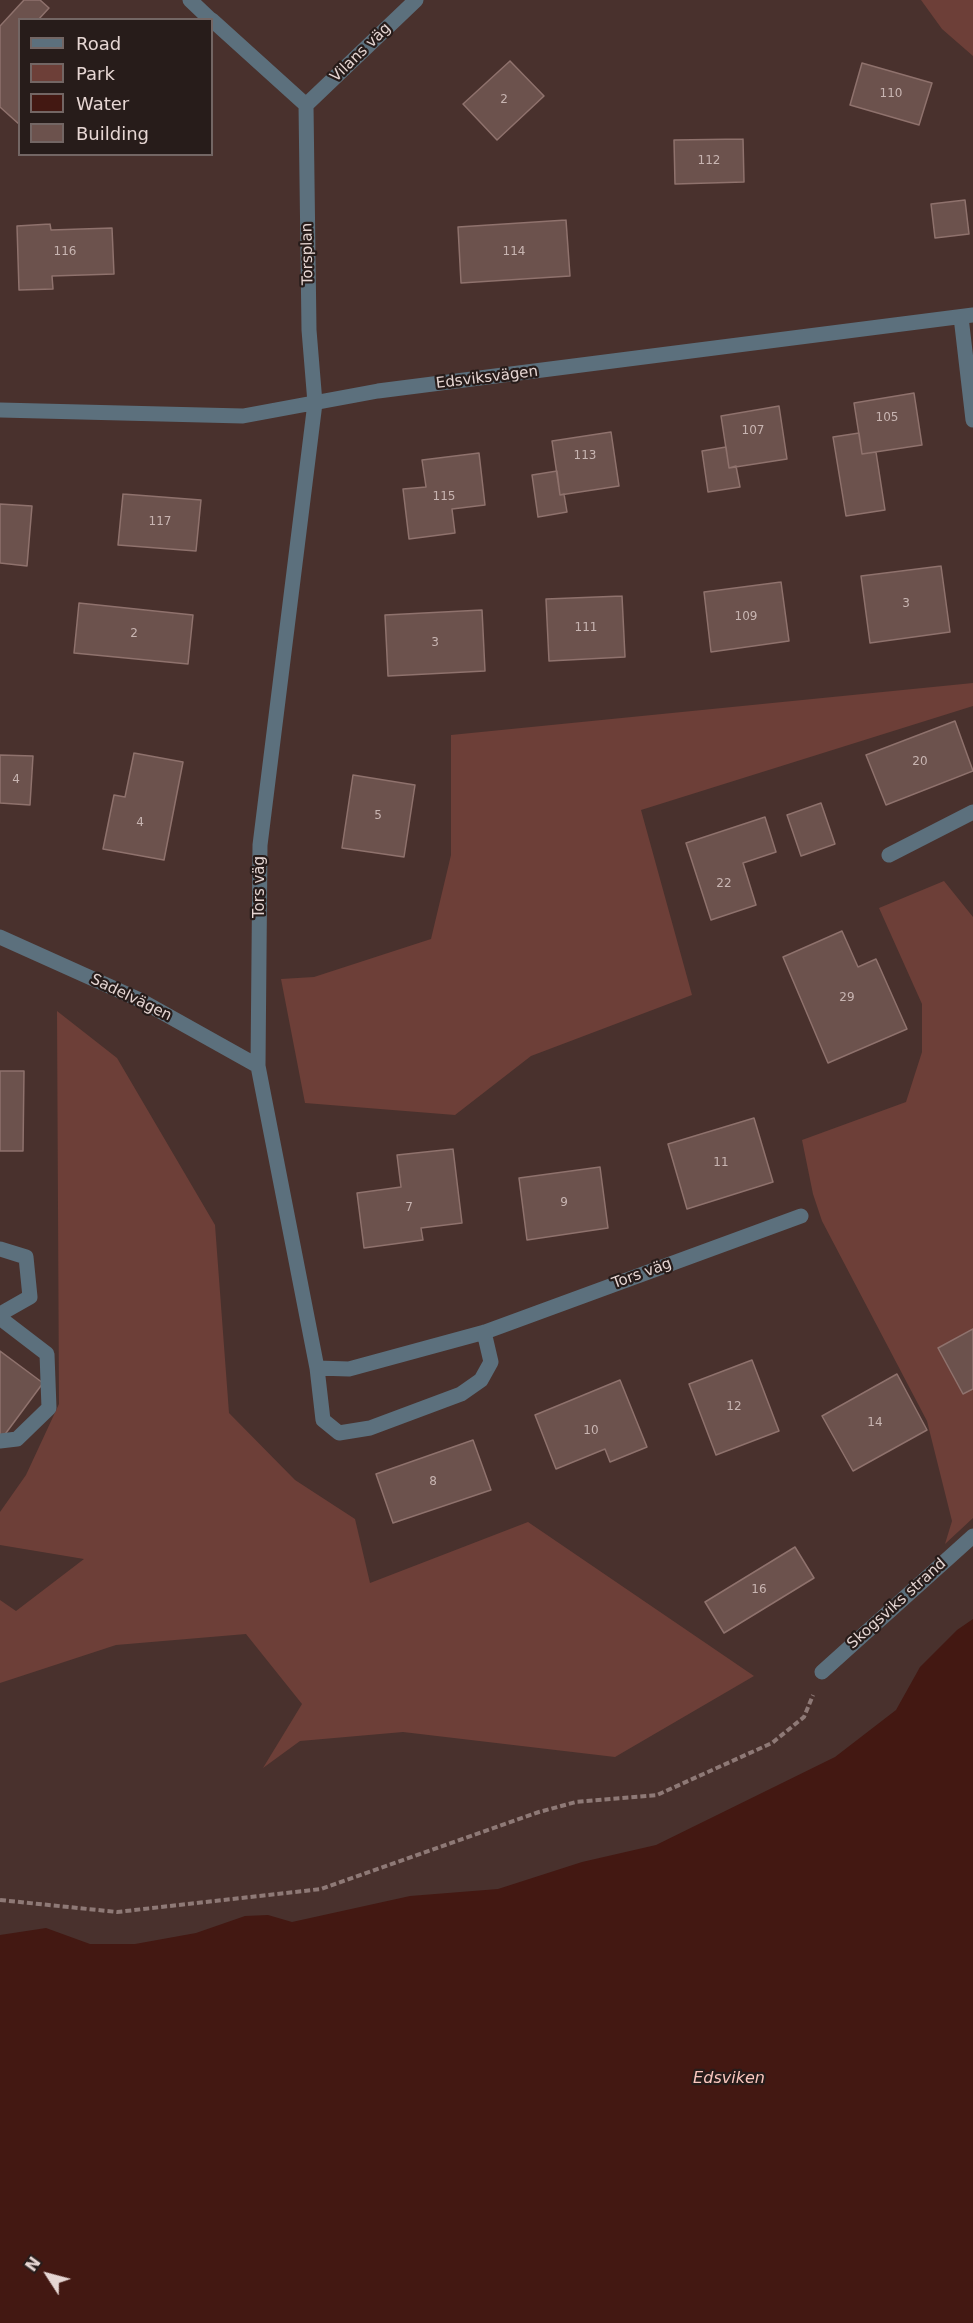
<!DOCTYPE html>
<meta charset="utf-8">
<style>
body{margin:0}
#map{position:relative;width:973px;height:2323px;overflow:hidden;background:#49312d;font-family:"DejaVu Sans",sans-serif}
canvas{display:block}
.legend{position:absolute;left:18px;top:18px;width:195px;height:138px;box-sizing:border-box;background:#271c1a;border:2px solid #736664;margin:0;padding:8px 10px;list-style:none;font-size:18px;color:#e6d6d3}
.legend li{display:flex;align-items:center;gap:12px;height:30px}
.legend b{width:30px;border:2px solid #736664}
.north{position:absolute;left:18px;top:2245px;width:60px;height:60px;-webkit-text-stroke:4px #271c1a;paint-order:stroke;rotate:306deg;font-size:16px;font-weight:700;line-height:24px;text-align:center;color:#e6d6d3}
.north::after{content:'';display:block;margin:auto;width:21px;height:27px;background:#e6d6d3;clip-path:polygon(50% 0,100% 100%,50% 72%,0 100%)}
</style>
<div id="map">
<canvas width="973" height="2323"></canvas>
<ul class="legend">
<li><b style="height:8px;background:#5c707d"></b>Road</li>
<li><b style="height:16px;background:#6d3f38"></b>Park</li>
<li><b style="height:16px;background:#431812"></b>Water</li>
<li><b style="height:16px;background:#6c524d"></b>Building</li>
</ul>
<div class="north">N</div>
</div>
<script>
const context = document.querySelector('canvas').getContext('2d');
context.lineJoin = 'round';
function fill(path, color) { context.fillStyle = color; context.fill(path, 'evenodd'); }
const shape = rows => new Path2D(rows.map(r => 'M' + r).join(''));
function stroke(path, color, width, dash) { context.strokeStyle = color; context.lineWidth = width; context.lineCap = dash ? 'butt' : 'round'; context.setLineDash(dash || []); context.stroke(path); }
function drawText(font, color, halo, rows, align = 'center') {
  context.font = font + ' "DejaVu Sans",sans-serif'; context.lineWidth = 4.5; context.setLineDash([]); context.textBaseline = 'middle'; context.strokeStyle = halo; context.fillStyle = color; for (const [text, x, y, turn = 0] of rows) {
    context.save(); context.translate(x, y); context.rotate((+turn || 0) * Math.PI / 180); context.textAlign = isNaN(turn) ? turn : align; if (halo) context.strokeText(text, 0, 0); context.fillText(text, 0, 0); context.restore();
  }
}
fill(shape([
 [921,0,973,0,973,56,942,29],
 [973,683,973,706,641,810,692,995,531,1056,455,1115,305,1103,281,979,314,977,431,939,451,855,451,735],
 [944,881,973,917,973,1518,945,1544,952,1521,927,1421,822,1221,813,1194,802,1140,906,1102,922,1052,922,1004,879,908],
 [57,1011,117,1058,215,1225,229,1413,295,1480,355,1519,370,1583,528,1522,754,1676,615,1757,403,1732,300,1741,263,1768,302,1704,246,1634,116,1645,0,1683,0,1600,16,1611,84,1559,0,1545,0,1512,26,1475,59,1404]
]), '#6d3f38');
fill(shape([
 [973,1619,973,2323,0,2323,0,1935,46,1928,90,1944,135,1944,196,1933,245,1916,268,1915,292,1922,410,1896,498,1889,582,1862,656,1845,835,1757,896,1710,920,1667,957,1630]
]), '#431812');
const building = shape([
 [24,0,40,0,49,8,38,20,20,20,20,125,0,107,0,26,24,0],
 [510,61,544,96,497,140,463,104,510,61],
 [862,63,932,83,919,125,850,105,862,63],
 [743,139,744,182,675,184,674,140,743,139],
 [965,200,969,234,935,238,931,204,965,200],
 [566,220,570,276,461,283,458,227,566,220],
 [50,224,51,230,112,228,114,274,52,276,53,289,19,290,17,226,50,224],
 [914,393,922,445,862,454,854,403,914,393],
 [779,406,787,459,729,468,721,416,779,406],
 [611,432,619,486,560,495,552,441,611,432],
 [859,433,862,454,876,452,885,510,846,516,833,437,859,433],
 [726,447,729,468,736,466,740,487,708,492,702,451,726,447],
 [479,453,485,505,452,509,455,533,409,539,403,489,426,487,422,460,479,453],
 [557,471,560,495,564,494,567,512,538,517,532,475,557,471],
 [123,494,201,500,196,551,118,545,123,494],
 [0,504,32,506,27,566,0,563,0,504],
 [941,566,950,632,870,643,861,576,941,566],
 [781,582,789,641,711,652,704,592,781,582],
 [622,596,625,657,549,661,546,599,622,596],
 [79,603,193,615,188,664,74,653,79,603],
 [482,610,485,671,388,676,385,615,482,610],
 [955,721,973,771,886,805,866,755,955,721],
 [134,753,183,762,164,860,103,849,114,795,125,797,134,753],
 [0,755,33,756,30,805,0,803,0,755],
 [353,775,415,785,404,857,342,848,353,775],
 [821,803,835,844,801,856,787,815,821,803],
 [765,817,776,852,743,863,756,905,711,920,686,843,765,817],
 [842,931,858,967,876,959,907,1029,828,1063,783,957,842,931],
 [0,1071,24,1071,23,1151,0,1151,0,1071],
 [754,1118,773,1182,687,1209,668,1144,754,1118],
 [453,1149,462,1223,421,1228,423,1240,364,1248,357,1193,401,1187,397,1155,453,1149],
 [600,1167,608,1228,527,1240,519,1178,600,1167],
 [973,1329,973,1389,963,1394,938,1348,973,1329],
 [0,1351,43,1383,3,1437,0,1434,0,1351],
 [752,1360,779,1431,716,1455,689,1384,752,1360],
 [897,1374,927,1430,853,1471,822,1416,897,1374],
 [620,1380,647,1447,610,1462,605,1449,556,1469,535,1415,620,1380],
 [473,1440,491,1490,393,1523,376,1474,473,1440],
 [795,1547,814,1578,724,1633,705,1602,795,1547]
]);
fill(building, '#6c524d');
stroke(building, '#8f726d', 1.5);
stroke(shape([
 [0,1900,117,1912,321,1889,539,1812,576,1802,657,1795,772,1743,804,1717,813,1695]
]), '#8e7976', 4, [6, 3]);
stroke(shape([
 [190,0,211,20],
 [212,20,306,105],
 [306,105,309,330,315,403,260,845,258,1066,317,1368,349,1369,485,1332,801,1216],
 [306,105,416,0],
 [961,317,973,420],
 [0,410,243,416,378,391,973,315],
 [889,855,973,812],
 [0,937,140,1000,258,1066],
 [0,1249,26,1257,30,1297,0,1314],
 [0,1318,47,1354,49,1408,17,1439,0,1441],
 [317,1368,323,1420,339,1433,370,1428,461,1394,481,1380,491,1362,484,1332],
 [822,1672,973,1536]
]), '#5c707d', 15);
drawText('12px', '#c8b5b2', null, [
 ["110",891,94],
 ["2",504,100],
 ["112",709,161],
 ["116",65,252],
 ["114",514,252],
 ["105",887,418],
 ["107",753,431],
 ["113",585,456],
 ["115",444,497],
 ["117",160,522],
 ["3",906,604],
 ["109",746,617],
 ["111",586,628],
 ["2",134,634],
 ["3",435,643],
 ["20",920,762],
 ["4",16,780],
 ["5",378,816],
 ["4",140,823],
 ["22",724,884],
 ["29",847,998],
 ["11",721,1163],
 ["9",564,1203],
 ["7",409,1208],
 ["12",734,1407],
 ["14",875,1423],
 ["10",591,1431],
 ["8",433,1482],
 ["16",759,1590]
]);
drawText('15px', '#e6d6d3', '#271c1a', [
 ["Vilans väg",361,53,-44],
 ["Torsplan",308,254,-91],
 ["Edsviksvägen",487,378,-7],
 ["Tors väg",260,887,-90],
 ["Sadelvägen",131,998,26],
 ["Tors väg",642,1274,-20],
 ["Skogsviks strand",897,1604,-42]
]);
drawText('italic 16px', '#fbc8bf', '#271c1a', [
 ["Edsviken",729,2079]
]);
</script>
